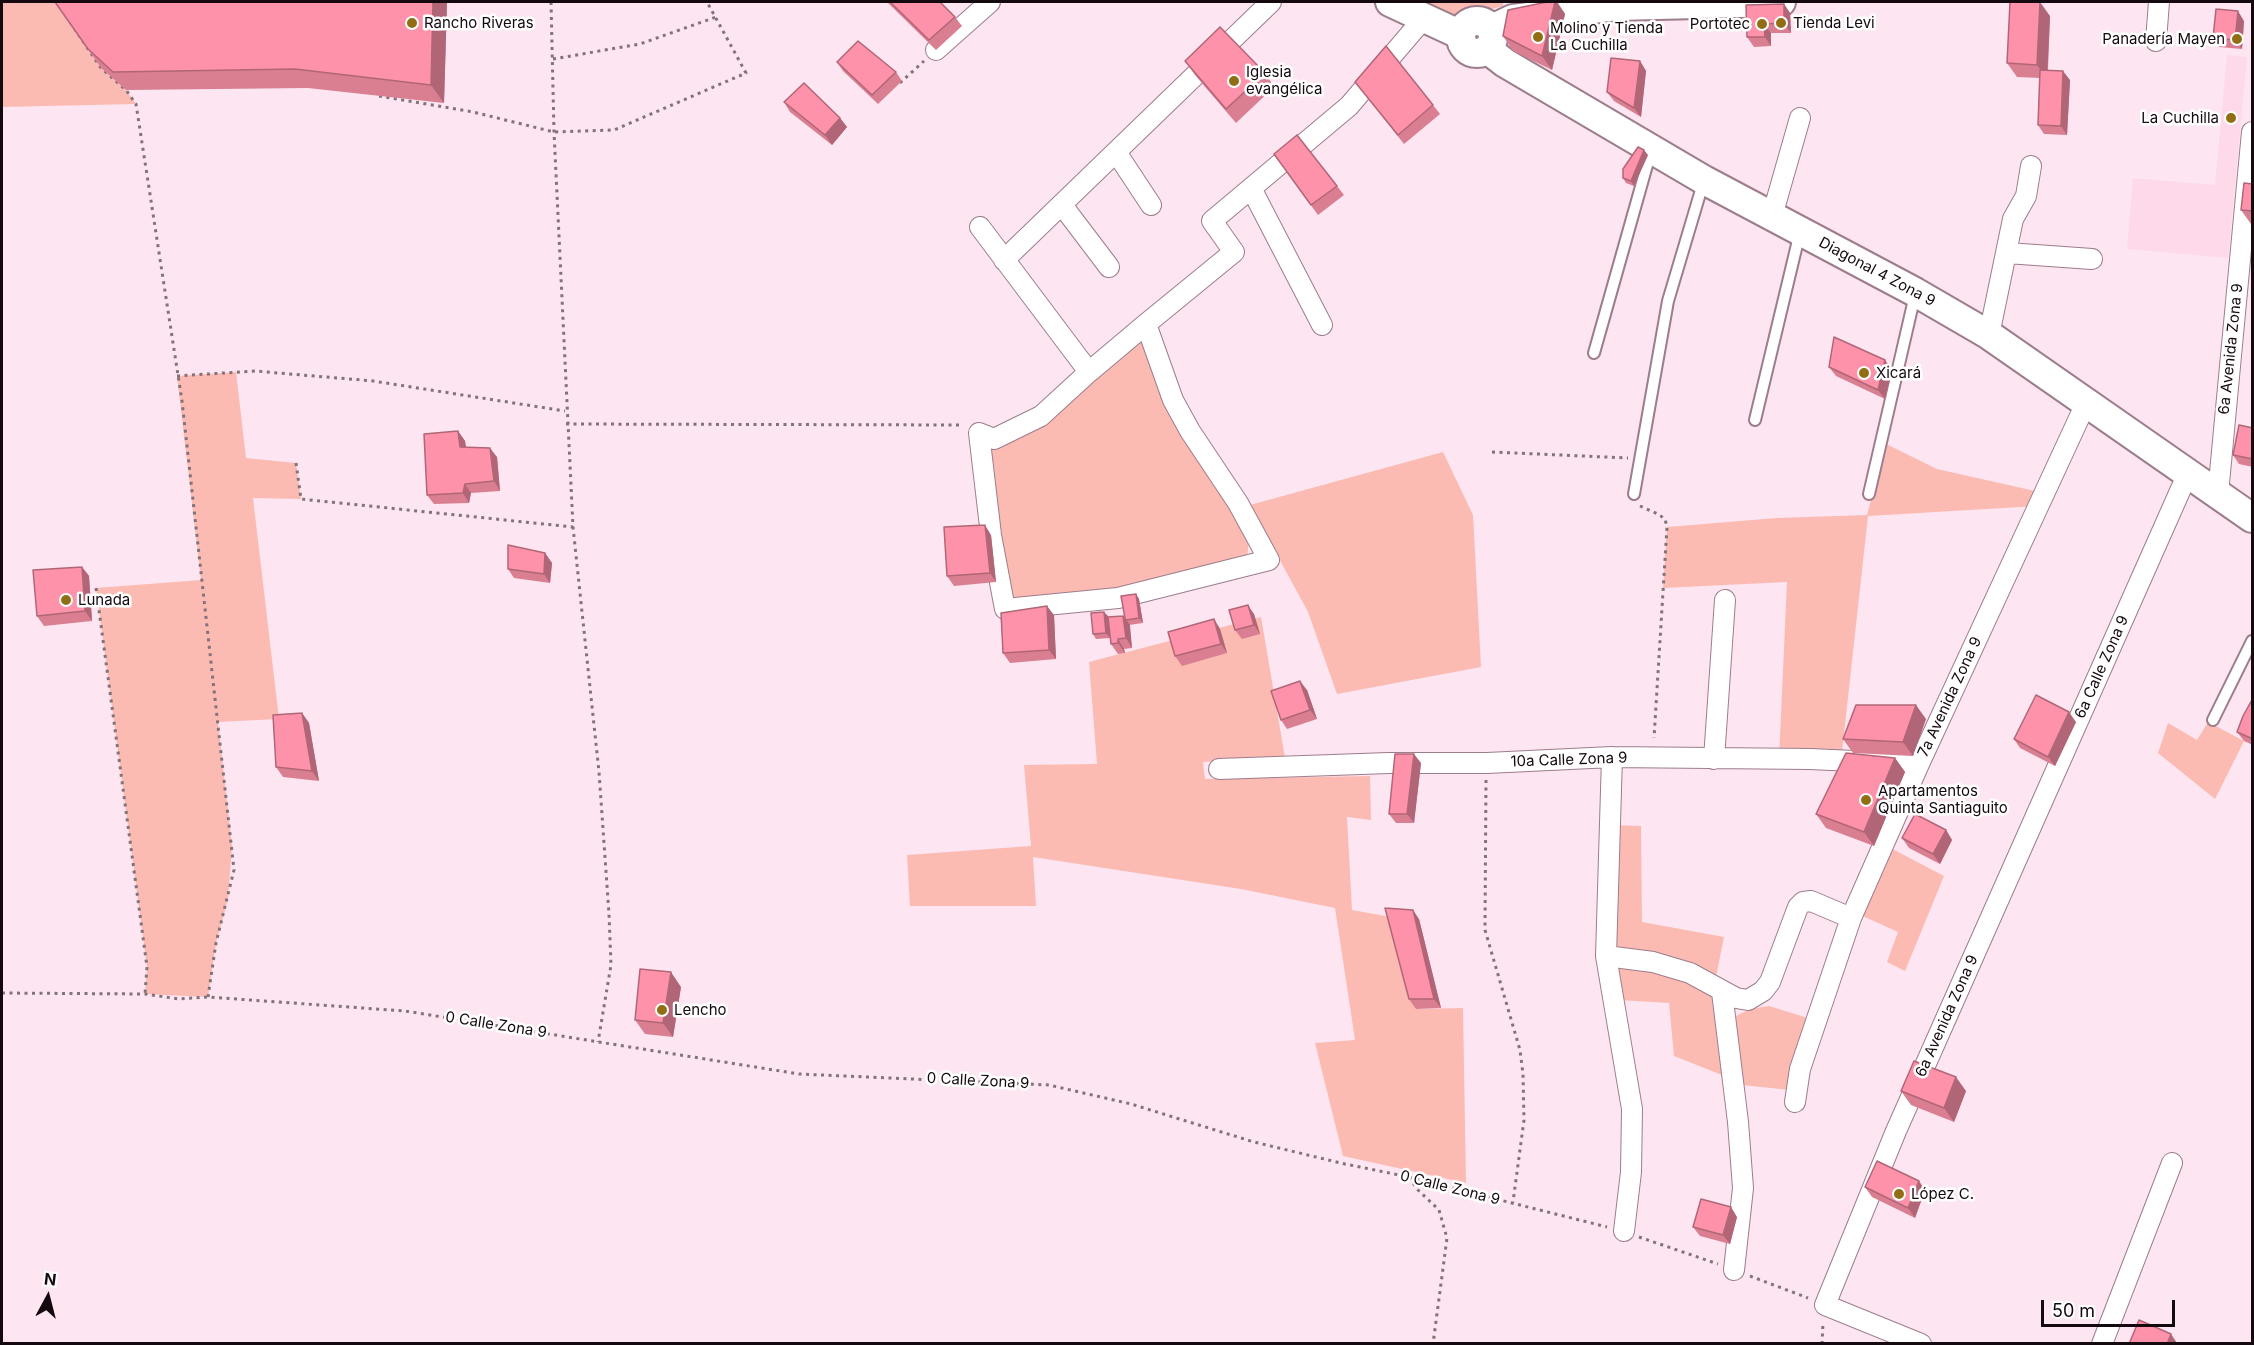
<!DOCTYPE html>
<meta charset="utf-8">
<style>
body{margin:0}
#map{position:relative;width:2254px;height:1345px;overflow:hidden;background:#fde6f1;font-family:Inter,sans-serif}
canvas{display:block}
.frame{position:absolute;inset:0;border:3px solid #14090f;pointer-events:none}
.north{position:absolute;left:18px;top:1267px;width:60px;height:60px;-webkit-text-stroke:4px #fff;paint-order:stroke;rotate:7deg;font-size:16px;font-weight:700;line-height:24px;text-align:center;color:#14090f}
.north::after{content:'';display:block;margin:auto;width:21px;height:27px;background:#14090f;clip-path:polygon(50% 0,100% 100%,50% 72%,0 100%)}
.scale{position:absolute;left:2041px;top:1300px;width:134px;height:27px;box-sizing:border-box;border:3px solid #14090f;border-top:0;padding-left:8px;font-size:18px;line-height:21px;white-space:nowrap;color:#14090f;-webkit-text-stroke:4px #fff;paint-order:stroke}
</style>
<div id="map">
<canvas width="2254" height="1345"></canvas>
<div class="frame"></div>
<div class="north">N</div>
<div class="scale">50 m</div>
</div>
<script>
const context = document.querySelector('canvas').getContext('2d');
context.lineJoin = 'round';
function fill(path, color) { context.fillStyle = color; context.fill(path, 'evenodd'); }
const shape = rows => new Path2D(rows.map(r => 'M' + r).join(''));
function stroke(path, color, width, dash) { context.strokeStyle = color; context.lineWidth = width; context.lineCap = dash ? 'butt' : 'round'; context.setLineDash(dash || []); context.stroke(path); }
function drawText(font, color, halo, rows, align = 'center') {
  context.font = font + ' Inter,sans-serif'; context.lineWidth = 5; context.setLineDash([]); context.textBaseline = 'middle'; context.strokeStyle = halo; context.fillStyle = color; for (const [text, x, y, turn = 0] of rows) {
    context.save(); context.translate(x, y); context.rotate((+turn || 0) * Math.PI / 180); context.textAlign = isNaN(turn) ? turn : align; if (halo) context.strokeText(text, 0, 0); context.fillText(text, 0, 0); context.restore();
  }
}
fill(shape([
 [2227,55,2247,57,2228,258,2127,249,2133,178,2215,185]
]), '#fdd9ea');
fill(shape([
 [2,2,61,2,71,26,101,68,126,90,136,104,2,107],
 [1415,2,1503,2,1503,6,1452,20],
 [1143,334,1152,370,1204,468,1249,539,1247,559,1178,579,1030,605,1008,602,987,444],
 [236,372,246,458,296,463,301,499,253,498,279,719,218,722,232,846,228,899,216,943,208,997,145,994,147,967,96,588,201,580,177,376],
 [1886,444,1937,469,2044,493,2038,506,1868,516,1841,761,1779,759,1787,582,1663,588,1667,527,1777,518,1867,515],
 [1443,452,1473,515,1481,667,1337,694,1308,612,1250,505],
 [1261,617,1285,758,1203,762,1205,779,1370,776,1371,820,1347,817,1352,910,1391,917,1416,1009,1463,1008,1466,1183,1343,1156,1315,1043,1355,1040,1335,908,1241,889,1033,857,1036,906,910,906,907,855,1031,846,1024,765,1097,764,1089,662],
 [2208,722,2244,741,2215,799,2158,753,2168,723,2197,740],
 [1612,825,1641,826,1642,922,1724,937,1715,982,1608,953],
 [1883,844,1944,876,1905,971,1887,962,1898,932,1854,912],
 [1611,960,1636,961,1715,993,1727,1077,1674,1056,1669,1003,1618,1000],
 [1769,1006,1811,1019,1790,1090,1742,1085,1734,1017,1750,1009]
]), '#fbbbb3');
const lane = shape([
 [1594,353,1651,151],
 [1755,420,1800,232],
 [1634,494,1668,301,1704,180],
 [1869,494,1915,295],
 [2213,720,2252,641]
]);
const street = shape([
 [2156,41,2159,2],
 [936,50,990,2],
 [1116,152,1151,205],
 [1251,188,1322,325],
 [1062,205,1109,267],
 [1772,216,1800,118],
 [980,227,1089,372],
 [2007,253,2092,259],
 [1004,260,1271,2],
 [1146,324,1173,400,1190,431,1238,503,1269,560,1118,598,1005,609,991,535,979,433,994,439,1041,416,1089,372,1146,324,1234,252,1212,221,1349,106,1424,18],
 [1989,335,2013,219,2026,196,2031,166],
 [2218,494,2252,132],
 [1612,757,1606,956,1632,1109,1631,1172,1624,1231],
 [1714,759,1725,600],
 [1219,769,1389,763,1487,763,1612,757,1810,759,1919,764],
 [1606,956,1653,962,1690,973,1736,998,1748,1000,1763,991,1770,982,1798,907,1803,902,1811,901,1851,918],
 [1722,992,1738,1122,1743,1188,1734,1270],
 [1795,1102,1800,1069,1851,918,1919,764,2087,401],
 [1921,1344,1825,1305,1896,1131,2188,473],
 [2102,1344,2172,1163]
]);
const secondary = shape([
 [1390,2,1461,35],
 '1461 37a16 16 0 1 1 32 0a16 16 0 1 1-32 0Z',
 [1492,29,1513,19,1616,6,1781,2],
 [1487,49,1505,63,1704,180,1915,292,1989,335,2252,518]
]);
stroke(lane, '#9d7c8c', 14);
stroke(street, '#9d7c8c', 22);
stroke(secondary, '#9d7c8c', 32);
stroke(shape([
 [551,2,554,132,573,527,599,772,609,914,611,965,598,1042],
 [66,16,101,68,126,90,136,104,182,401,234,870,216,943,208,997],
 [553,59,640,44,716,17],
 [900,83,924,61],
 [379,96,473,112,554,132,614,130,746,73,707,2],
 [177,376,255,371,373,381,565,411],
 [566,424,963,425],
 [1492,452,1628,458],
 [296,463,301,499,573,527],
 [1640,506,1658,514,1665,519,1667,527,1654,738],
 [96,588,147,967,145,994],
 [1486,780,1485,930,1520,1050,1523,1074,1524,1120,1513,1202],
 [2,993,145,994,179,999,208,997,405,1011,799,1074,1049,1085,1131,1104,1254,1142,1345,1164,1409,1177,1607,1227],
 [1409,1177,1418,1190,1439,1210,1447,1238,1433,1344],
 [1639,1237,1718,1264],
 [1750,1276,1808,1298],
 [1822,1344,1823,1323]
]), '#82727a', 3, [3, 4.5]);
stroke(lane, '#fff', 10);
stroke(street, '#fff', 20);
stroke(secondary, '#fff', 28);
fill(shape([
 [55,2,447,2,444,103,308,88,126,90,101,68],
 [887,2,940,2,955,17,962,26,936,50],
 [1547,2,1557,2,1565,14,1552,70,1513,51,1503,36],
 [1784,4,1790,13,1791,33,1771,33,1771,46,1754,47,1747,37],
 [2050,16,2048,70,2070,80,2067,135,2044,134,2038,125,2040,78,2017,77,2007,63],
 [2244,21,2242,49,2219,47,2213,38],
 [1185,61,1265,73,1274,87,1236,123,1195,75],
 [1640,61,1646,71,1641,117,1614,101,1607,92],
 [837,62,896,72,902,81,878,104,843,71],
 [1355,82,1433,105,1440,114,1404,144],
 [784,102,840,118,847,127,832,145,790,112],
 [1274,154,1337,186,1344,195,1318,215],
 [1648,155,1634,186,1626,183,1623,178],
 [2253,184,2253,225,2251,224,2241,210],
 [1829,367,1892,370,1885,399,1836,376],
 [2253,428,2253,467,2239,464,2233,455],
 [458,431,465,441,466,447,497,457,500,491,471,493,469,503,434,504,427,495],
 [991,535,996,582,954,586,947,576],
 [545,553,552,563,550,583,514,578,508,569],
 [82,567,89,576,92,621,44,626,37,616],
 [1136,594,1139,599,1143,623,1129,625,1132,648,1124,649,1125,653,1118,654,1111,644],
 [1254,614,1260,634,1242,639,1235,630],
 [1054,615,1056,659,1010,663,1003,653],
 [1108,616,1110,638,1096,639,1093,634],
 [1214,619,1220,629,1227,653,1182,666,1175,656],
 [1307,690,1317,719,1287,729,1281,720],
 [2253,698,2253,745,2244,741,2237,732],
 [302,713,309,723,319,781,283,777,276,767],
 [1926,719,1913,756,1853,753,1843,739],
 [2076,722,2055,766,2020,748,2014,739],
 [1895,758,1905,772,1874,846,1826,828,1816,814],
 [1421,763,1414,823,1396,823,1389,814],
 [1946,830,1952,840,1940,864,1909,848,1902,838],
 [1419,919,1441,1008,1416,1009,1409,999],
 [681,987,673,1037,645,1034,635,1020],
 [1901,1091,1966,1091,1954,1122,1911,1105],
 [1865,1187,1925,1190,1915,1218,1872,1197],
 [1737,1217,1730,1244,1700,1236,1693,1227]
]), '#da7e92');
fill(shape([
 [433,2,447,2,444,103,431,85],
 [1555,2,1557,2,1565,14,1552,70,1542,56],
 [2040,2,2050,16,2047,79,2037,65],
 [1784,4,1790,13,1791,33,1784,23],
 [2238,11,2244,21,2242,49,2235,40],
 [1764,24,1771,33,1771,46,1765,37],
 [1640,61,1646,71,1641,117,1634,108],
 [2063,71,2070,80,2067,135,2061,126],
 [840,118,847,127,832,145,825,135],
 [1644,150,1648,155,1634,186,1631,181],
 [1885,360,1892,370,1885,399,1878,390],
 [458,431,465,441,467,456,460,447],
 [490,448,497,457,500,491,494,481],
 [465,484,471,493,469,503,463,493],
 [985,525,991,535,996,582,990,573],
 [545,553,552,563,550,583,544,574],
 [82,567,89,576,92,621,85,611],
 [1136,594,1139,599,1143,623,1139,618],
 [1248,605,1254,614,1260,634,1254,625],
 [1047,606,1054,615,1056,659,1049,650],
 [1104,612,1108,616,1110,638,1106,633],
 [1123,616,1130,625,1132,648,1126,638],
 [1214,619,1220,629,1227,653,1221,644],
 [1118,639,1124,649,1125,653,1118,643],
 [1300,681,1307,690,1317,719,1310,710],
 [1916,705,1926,719,1913,756,1903,742],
 [2069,712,2076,722,2055,766,2048,757],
 [302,713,309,723,319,781,312,771],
 [1414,754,1421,763,1414,823,1407,814],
 [1895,758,1905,772,1874,846,1864,832],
 [1946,830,1952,840,1940,864,1933,854],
 [1413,910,1419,919,1441,1008,1434,999],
 [671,972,681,987,673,1037,663,1023],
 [1956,1077,1966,1091,1954,1122,1944,1108],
 [1919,1181,1925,1190,1915,1218,1908,1208],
 [1731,1207,1737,1217,1730,1244,1723,1235],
 [2171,1334,2177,1343,2167,1344]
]), '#b16677');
const building = shape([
 [55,2,433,2,431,85,295,69,113,72,88,49,55,2],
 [890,2,940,2,955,17,929,40,890,2],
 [1547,2,1555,2,1542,56,1503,36,1508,10,1547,2],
 [2010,2,2040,2,2037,65,2007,63,2010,2],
 [1784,4,1784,23,1764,24,1765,37,1747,37,1746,5,1784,4],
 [2216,9,2238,11,2235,40,2213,38,2216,9],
 [1220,27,1265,73,1226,109,1185,61,1220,27],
 [858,41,896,72,872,95,837,62,858,41],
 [1386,46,1433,105,1398,135,1355,82,1386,46],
 [1611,58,1640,61,1634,108,1607,92,1611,58],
 [2040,70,2063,71,2061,126,2038,125,2040,70],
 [804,83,840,118,825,135,784,102,804,83],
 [1297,135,1337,186,1311,205,1274,154,1297,135],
 [1638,147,1644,150,1631,181,1623,178,1623,169,1638,147],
 [2244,183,2253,184,2253,211,2241,210,2244,183],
 [1834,337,1885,360,1878,390,1829,367,1834,337],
 [2239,425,2253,428,2253,459,2233,455,2239,425],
 [458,431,460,447,490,448,494,481,465,484,463,493,427,495,424,434,458,431],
 [985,525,990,573,947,576,944,527,985,525],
 [508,545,545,553,544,574,508,569,508,545],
 [82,567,85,611,37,616,33,570,82,567],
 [1136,594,1139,618,1126,620,1125,618,1121,596,1136,594],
 [1248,605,1254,625,1235,630,1229,610,1248,605],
 [1047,606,1049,650,1003,653,1001,613,1047,606],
 [1104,612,1106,633,1093,634,1091,613,1104,612],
 [1123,616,1126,638,1118,639,1118,643,1111,644,1108,617,1123,616],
 [1214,619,1221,644,1175,656,1168,632,1214,619],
 [1300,681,1310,710,1281,720,1271,691,1300,681],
 [2036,695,2069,712,2048,757,2014,739,2036,695],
 [2253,698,2253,739,2237,732,2243,716,2253,698],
 [1856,705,1916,705,1903,742,1843,739,1856,705],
 [302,713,312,771,276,767,273,715,302,713],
 [1846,753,1895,758,1864,832,1816,814,1846,753],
 [1395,754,1414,754,1407,814,1389,814,1395,754],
 [1915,814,1946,830,1933,854,1902,838,1915,814],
 [1385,908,1413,910,1434,999,1409,999,1385,908],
 [640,969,671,972,663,1023,635,1020,640,969],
 [1914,1061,1956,1077,1944,1108,1901,1091,1914,1061],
 [1877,1161,1919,1181,1908,1208,1865,1187,1877,1161],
 [1701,1199,1731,1207,1723,1235,1693,1227,1701,1199],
 [2139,1320,2171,1334,2167,1344,2129,1344,2139,1320]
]);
fill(building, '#fd92aa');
stroke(building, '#b16677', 1.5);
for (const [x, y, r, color] of [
 [412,23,6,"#916d14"],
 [1781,23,6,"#916d14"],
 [1762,24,6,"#916d14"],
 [1538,37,6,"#916d14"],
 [2237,39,6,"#916d14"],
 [1234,81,6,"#916d14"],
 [2231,118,6,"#916d14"],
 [1864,373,6,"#916d14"],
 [66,600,6,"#916d14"],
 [1866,800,6,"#916d14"],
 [662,1010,6,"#916d14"],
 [1899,1194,6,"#916d14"]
]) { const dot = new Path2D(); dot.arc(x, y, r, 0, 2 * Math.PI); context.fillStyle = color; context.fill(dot); stroke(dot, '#fff', 2); }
drawText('15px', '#14090f', '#fff', [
 ["Rancho Riveras",424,23],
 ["Tienda Levi",1793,23],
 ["Portotec",1750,24,"right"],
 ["Molino y Tienda",1550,28],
 ["La Cuchilla",1550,45],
 ["Panadería Mayen",2225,39,"right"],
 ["Iglesia",1246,72],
 ["evangélica",1246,89],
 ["La Cuchilla",2219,118,"right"],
 ["Xicará",1876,373],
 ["Lunada",78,600],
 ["Apartamentos",1878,791],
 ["Quinta Santiaguito",1878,808],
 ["Lencho",674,1010],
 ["López C.",1911,1194]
], 'left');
drawText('15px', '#14090f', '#fff', [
 ["Diagonal 4 Zona 9",1877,272,28],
 ["6a Avenida Zona 9",2231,349,-84],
 ["6a Calle Zona 9",2102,667,-66],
 ["7a Avenida Zona 9",1950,697,-65],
 ["10a Calle Zona 9",1569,760,-2],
 ["6a Avenida Zona 9",1947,1016,-66],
 ["0 Calle Zona 9",496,1025,9],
 ["0 Calle Zona 9",978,1081,3],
 ["0 Calle Zona 9",1450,1188,14]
]);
</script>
